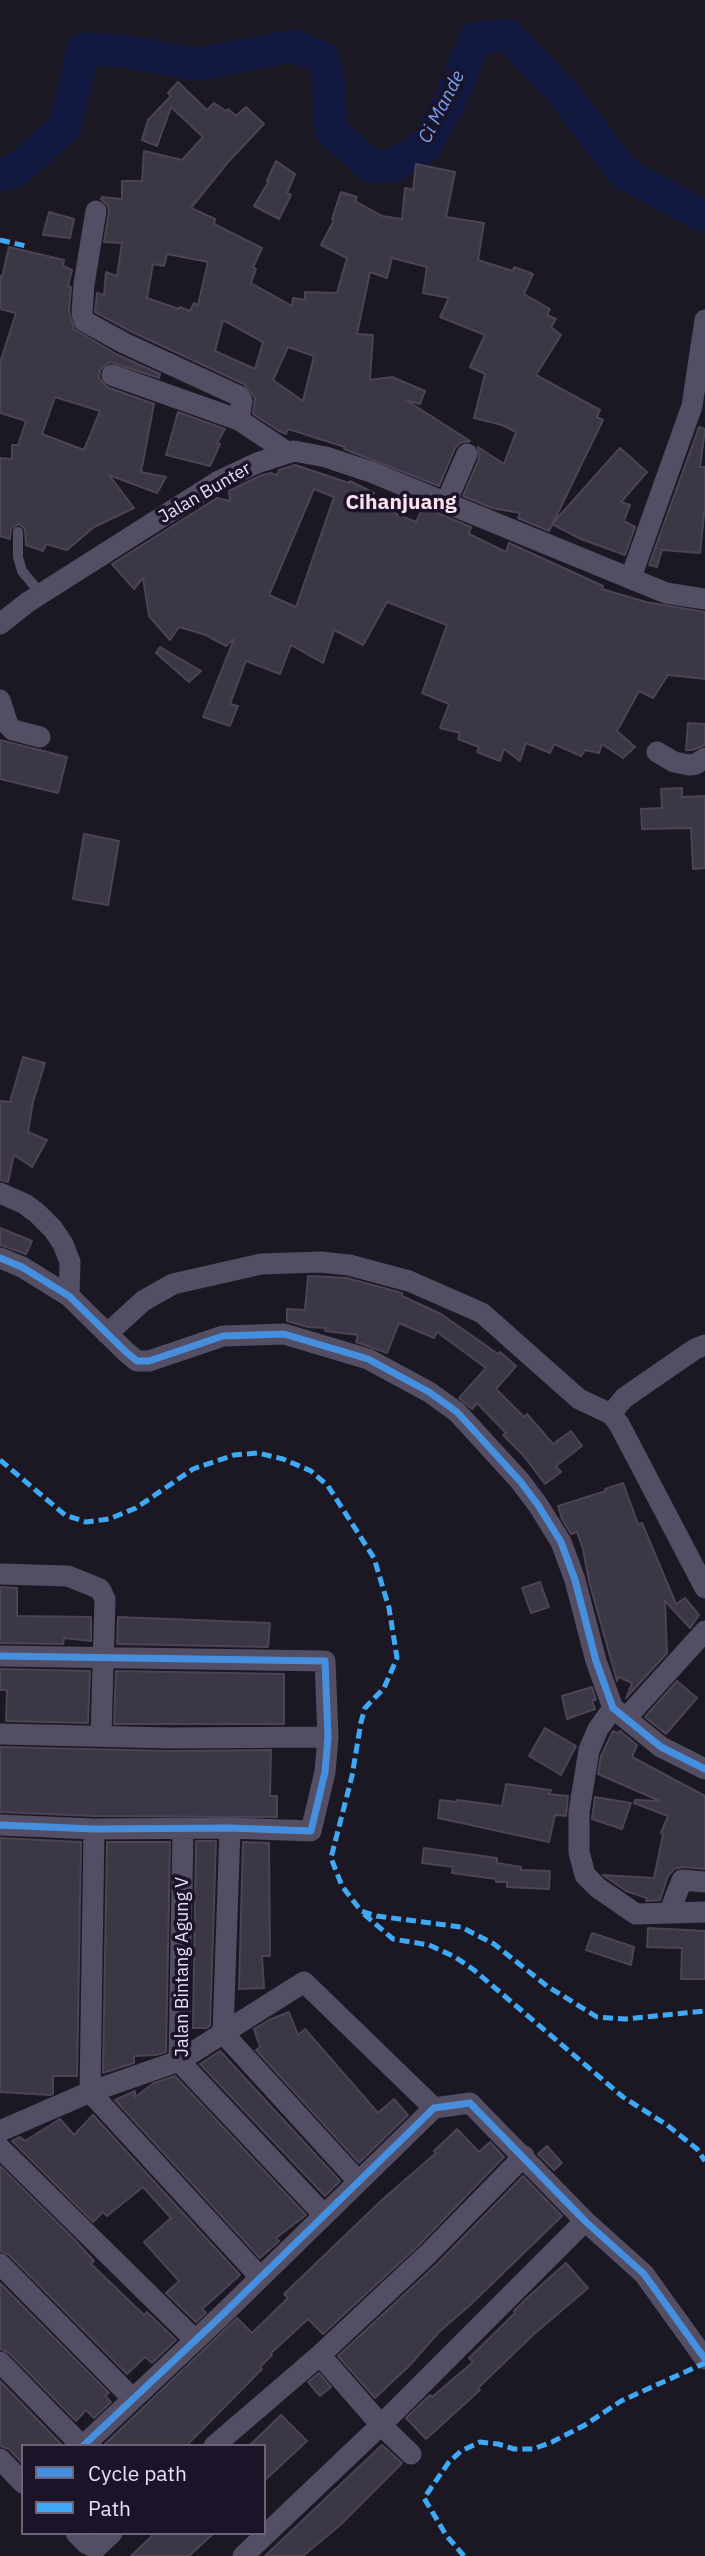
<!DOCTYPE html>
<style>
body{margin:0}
#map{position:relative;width:705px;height:2556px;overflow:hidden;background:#1c1823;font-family:"IBM Plex Sans",sans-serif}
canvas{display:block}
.legend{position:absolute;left:21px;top:2444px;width:245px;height:91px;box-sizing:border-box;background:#1b1328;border:2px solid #6d647c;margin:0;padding:9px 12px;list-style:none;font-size:21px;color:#e7defb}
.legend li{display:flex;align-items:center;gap:14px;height:35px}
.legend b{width:35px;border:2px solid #6d647c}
</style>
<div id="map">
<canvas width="705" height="2556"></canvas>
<ul class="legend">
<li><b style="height:9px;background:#468fdf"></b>Cycle path</li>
<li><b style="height:9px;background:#3fa9f5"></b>Path</li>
</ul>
</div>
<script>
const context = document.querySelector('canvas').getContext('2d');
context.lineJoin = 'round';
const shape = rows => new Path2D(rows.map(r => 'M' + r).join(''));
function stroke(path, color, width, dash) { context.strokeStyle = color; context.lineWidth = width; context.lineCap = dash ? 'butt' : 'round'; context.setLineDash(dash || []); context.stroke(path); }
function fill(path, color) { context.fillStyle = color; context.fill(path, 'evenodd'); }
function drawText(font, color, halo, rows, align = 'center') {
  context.font = font + ' "IBM Plex Sans",sans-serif'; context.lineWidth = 7; context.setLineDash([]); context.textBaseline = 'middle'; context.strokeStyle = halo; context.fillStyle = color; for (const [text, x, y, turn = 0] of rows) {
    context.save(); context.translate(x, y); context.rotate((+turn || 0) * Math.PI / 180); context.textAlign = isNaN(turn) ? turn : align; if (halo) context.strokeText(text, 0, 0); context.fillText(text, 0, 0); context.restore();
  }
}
stroke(shape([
 [0,174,15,171,65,127,84,49,121,51,196,64,294,46,323,58,328,78,331,130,372,167,393,165,426,146,451,99,476,38,508,35,563,93,624,173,705,217]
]), '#121940', 33);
const building = shape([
 [178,82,207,110,214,103,226,111,228,109,236,116,246,107,264,124,228,162,191,208,215,219,214,224,262,248,253,267,256,269,251,283,292,306,293,298,305,300,305,292,337,293,347,258,321,245,334,220,332,219,341,192,357,197,355,201,382,216,402,219,405,188,413,190,416,164,455,172,446,217,484,223,478,260,513,271,514,267,533,274,524,294,550,309,547,315,556,319,551,327,561,335,536,375,600,410,597,417,603,420,549,531,518,518,520,513,492,508,463,496,479,459,478,447,504,464,516,432,502,425,474,418,485,374,470,367,485,335,440,317,449,298,423,293,427,267,392,258,387,278,370,272,357,334,373,335,370,380,392,377,425,391,420,404,406,400,470,441,460,443,455,448,439,486,344,449,345,447,288,429,286,434,279,431,253,414,255,398,244,384,130,331,95,312,97,293,104,295,106,272,117,276,122,243,104,242,109,212,108,206,101,199,102,197,122,199,122,181,142,181,144,151,182,160,203,137,171,107,157,146,142,140,148,120,171,96,168,93,178,82],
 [167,254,208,262,198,305,194,303,190,311,180,307,179,309,147,298,153,264,164,266,167,254],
 [223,320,263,342,255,369,215,351,223,320],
 [288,347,314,356,303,401,273,380,288,347],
 [276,161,295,174,287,193,291,195,279,219,254,206,269,181,267,181,276,161],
 [49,212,74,219,70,238,43,235,49,212],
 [9,247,64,260,63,266,72,270,68,286,71,287,69,312,74,329,118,355,160,374,159,378,110,362,100,370,99,378,107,387,154,404,141,472,166,477,157,493,109,475,134,508,94,527,67,550,46,544,43,551,26,545,25,529,19,524,11,529,10,539,0,536,0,458,12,459,12,445,18,445,26,421,0,413,0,363,16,313,0,309,0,276,2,277,9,247],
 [55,397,100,411,84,450,42,434,55,397],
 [178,412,225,429,217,443,220,444,210,466,166,455,178,412],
 [699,427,705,429,700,467,705,467,705,505,700,553,662,550,657,567,649,565,699,427],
 [620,448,647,472,621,502,630,505,624,521,635,527,625,555,581,539,552,524,620,448],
 [295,465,349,483,350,481,374,493,370,503,416,522,423,507,471,527,469,534,506,552,509,543,603,586,602,589,646,602,705,612,705,679,668,675,653,698,639,691,617,731,635,747,623,758,602,744,599,753,585,750,581,756,554,744,550,753,526,743,520,761,504,749,500,761,477,752,479,747,458,739,460,733,440,728,449,704,422,693,447,625,387,602,363,645,334,630,323,663,291,645,280,674,246,661,230,704,238,706,230,726,203,717,234,639,226,646,206,635,179,627,170,640,149,616,143,578,134,589,112,564,217,498,230,501,229,491,262,475,270,473,277,475,279,470,295,465],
 [314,489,334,497,296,607,269,595,314,489],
 [160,647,201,671,189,682,156,653,160,647],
 [688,723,705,724,705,745,693,750,686,750,688,723],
 [0,740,67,757,58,793,0,779,0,740],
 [682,788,682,797,705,796,705,868,693,869,691,828,642,829,641,809,662,808,661,789,682,788],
 [84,834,119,841,108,905,73,899,84,834],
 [23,1057,45,1063,33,1102,28,1132,47,1140,32,1167,14,1155,8,1182,0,1180,0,1101,10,1102,23,1057],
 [0,1228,32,1241,26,1254,0,1245,0,1228],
 [308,1276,347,1278,402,1293,402,1296,441,1314,498,1354,500,1352,516,1366,496,1389,524,1417,527,1414,553,1444,571,1431,582,1446,556,1466,561,1472,545,1484,523,1455,503,1435,506,1433,477,1403,472,1409,459,1398,486,1368,437,1332,434,1338,399,1323,387,1353,356,1342,358,1335,325,1331,326,1328,308,1327,287,1321,287,1309,305,1310,308,1276],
 [623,1483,638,1524,642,1523,676,1604,685,1598,699,1615,690,1628,665,1601,667,1653,626,1698,632,1683,619,1677,617,1681,589,1581,583,1549,577,1532,571,1534,562,1519,558,1506,606,1491,605,1489,623,1483],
 [540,1582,549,1607,531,1613,522,1588,540,1582],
 [0,1587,17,1588,17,1616,91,1617,91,1641,64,1638,63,1644,0,1643,0,1587],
 [118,1617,270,1623,268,1647,117,1644,118,1617],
 [0,1669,90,1671,88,1723,6,1721,7,1690,0,1690,0,1669],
 [116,1671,284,1674,284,1724,114,1724,116,1671],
 [677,1681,697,1698,666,1734,645,1717,677,1681],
 [592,1687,596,1700,592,1700,595,1709,567,1719,562,1696,592,1687],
 [545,1728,576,1746,561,1775,529,1756,545,1728],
 [613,1731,618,1733,620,1731,637,1745,632,1757,705,1796,705,1869,683,1867,674,1869,668,1876,660,1900,646,1901,647,1898,626,1891,603,1875,654,1878,663,1834,661,1833,668,1816,634,1803,635,1800,660,1801,598,1774,601,1756,613,1731],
 [0,1747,170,1751,271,1750,270,1796,277,1796,277,1817,94,1816,0,1812,0,1747],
 [506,1784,551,1790,549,1794,568,1796,566,1816,555,1815,549,1842,438,1818,440,1800,457,1802,457,1800,502,1806,506,1784],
 [595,1797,631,1803,622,1829,592,1819,595,1797],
 [0,1838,81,1842,77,2076,53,2076,53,2094,50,2095,0,2092,0,1838],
 [196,1841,216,1841,210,2026,207,2028,193,2028,196,1841],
 [107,1842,170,1842,166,2052,156,2055,134,2056,134,2063,103,2073,107,1842],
 [243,1842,269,1843,270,1956,262,1956,264,1988,239,1989,243,1842],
 [424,1848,497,1858,497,1863,521,1867,521,1870,550,1871,549,1889,507,1887,507,1882,496,1882,496,1879,452,1873,453,1867,422,1863,424,1848],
 [648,1928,705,1931,705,1979,681,1979,682,1948,647,1947,648,1928],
 [592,1933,634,1947,631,1965,586,1950,592,1933],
 [289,2012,298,2035,305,2029,378,2113,394,2099,408,2115,359,2163,256,2050,260,2047,254,2029,269,2020,289,2012],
 [220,2051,340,2181,325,2196,200,2064,220,2051],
 [175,2076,306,2215,276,2238,279,2241,260,2258,115,2100,135,2091,135,2097,154,2083,175,2076],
 [93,2115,240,2275,202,2309,206,2313,196,2322,166,2293,179,2281,144,2242,171,2218,143,2187,107,2216,103,2212,93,2222,12,2141,20,2137,25,2141,60,2119,74,2135,93,2115],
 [457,2129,479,2152,490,2142,504,2157,419,2245,323,2334,308,2319,270,2354,272,2355,260,2367,262,2369,186,2446,103,2446,237,2318,252,2333,288,2298,284,2294,383,2199,436,2153,434,2151,457,2129],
 [547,2146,562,2163,554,2170,538,2154,547,2146],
 [0,2166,75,2240,94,2261,91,2264,144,2315,147,2312,176,2340,152,2363,145,2357,127,2374,9,2255,0,2251,0,2166],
 [523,2176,562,2216,469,2306,440,2331,409,2366,375,2398,338,2356,437,2264,523,2176],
 [566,2263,588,2288,534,2334,478,2388,480,2390,426,2439,406,2418,430,2395,432,2397,473,2362,469,2358,515,2313,514,2311,528,2297,566,2263],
 [0,2283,109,2393,105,2396,111,2402,94,2418,86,2410,76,2421,9,2353,0,2349,0,2283],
 [319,2373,331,2387,320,2396,308,2382,319,2373],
 [0,2381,63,2446,23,2446,23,2464,9,2449,0,2446,0,2381],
 [281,2415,307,2441,264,2481,264,2446,249,2446,281,2415],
 [382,2445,402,2463,339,2526,303,2556,265,2556,382,2445],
 [155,2533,214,2533,189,2556,131,2556,155,2533]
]);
fill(building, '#3c3744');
stroke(building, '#4a4455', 2);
stroke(shape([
 [18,532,18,557,22,571,41,594]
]), '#534e63', 10);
stroke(shape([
 [96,211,84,284,82,313,84,321,124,343,239,396,242,401,239,420],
 [112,375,239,420,287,452],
 [446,503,467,454],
 [631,577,692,406,705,320],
 [0,624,28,602,217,482,257,463,294,451,326,457,371,472,666,593,705,599],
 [0,700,8,725,13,730,40,737],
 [657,752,674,762,689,765,696,764,705,758],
 [0,1193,25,1204,37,1213,53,1229,63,1244,70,1262,69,1296],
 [0,1258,22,1267,69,1296,126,1352,137,1361,149,1361,223,1336,284,1334,368,1359,429,1392,457,1412,520,1481,538,1505,561,1542,575,1580,596,1661,613,1708,661,1747,705,1769],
 [107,1334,143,1301,173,1284,261,1264,320,1262,349,1265,409,1281,482,1313,579,1399,611,1414,619,1424,705,1588],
 [611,1414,624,1398,695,1349,705,1345],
 [0,1574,68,1576,100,1589,105,1599,101,1736],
 [0,1656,325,1661,328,1737,325,1772,311,1831,230,1828,94,1829,0,1825],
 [613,1708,598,1729,589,1750,579,1812,579,1852,585,1875,598,1888,636,1914,705,1912],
 [627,1717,705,1631],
 [0,1734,170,1738,328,1737],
 [230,1828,223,2033,358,2181],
 [94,1829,90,2092,260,2277],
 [183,1830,179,2061,324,2215],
 [669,1913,682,1880,705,1882],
 [0,2131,90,2092,179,2061,304,1982,434,2108],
 [0,2148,195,2340],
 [0,2264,133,2399],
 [320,2355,381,2425,411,2454],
 [0,2362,82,2446],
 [83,2446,219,2318,434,2108,470,2103,585,2221,644,2274,705,2359],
 [214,2446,320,2355,428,2254,524,2156],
 [0,2459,23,2483],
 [76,2533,87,2544,96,2548,112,2533],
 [243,2556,381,2425,585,2221]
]), '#534e63', 21);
stroke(shape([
 [0,240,26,246],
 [0,1460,65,1515,86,1522,109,1519,136,1508,193,1469,234,1455,258,1453,283,1459,311,1471,328,1486,374,1558,389,1608,397,1658,384,1688,365,1708,361,1722,352,1776,331,1858,342,1886,361,1911,377,1916,461,1927,494,1944,547,1986,597,2017,625,2019,705,2011],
 [364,1914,393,1939,429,1945,455,1957,474,1970,623,2097,667,2125,697,2149,705,2161],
 [464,2556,446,2535,424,2498,449,2462,461,2451,480,2442,498,2444,514,2449,533,2449,552,2442,585,2425,621,2401,705,2363]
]), '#3fa9f5', 5, [10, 5]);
stroke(shape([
 [0,1258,22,1267,69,1296,126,1352,137,1361,149,1361,223,1336,284,1334,368,1359,429,1392,457,1412,520,1481,538,1505,561,1542,575,1580,596,1661,613,1708,661,1747,705,1769],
 [0,1656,325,1661,328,1737,325,1772,311,1831,230,1828,94,1829,0,1825],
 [83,2446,219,2318,434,2108,470,2103,585,2221,644,2274,705,2359]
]), '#468fdf', 7);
drawText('18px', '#e7defb', '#1b1328', [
 ["Jalan Bunter",205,493,-30],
 ["Jalan Bintang Agung V",183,1967,-90]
]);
drawText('italic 19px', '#77a0f0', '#1b1328', [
 ["Ci Mande",442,107,-63]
]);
drawText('bold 21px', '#fce0ec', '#1b1328', [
 ["Cihanjuang",401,503]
]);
</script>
